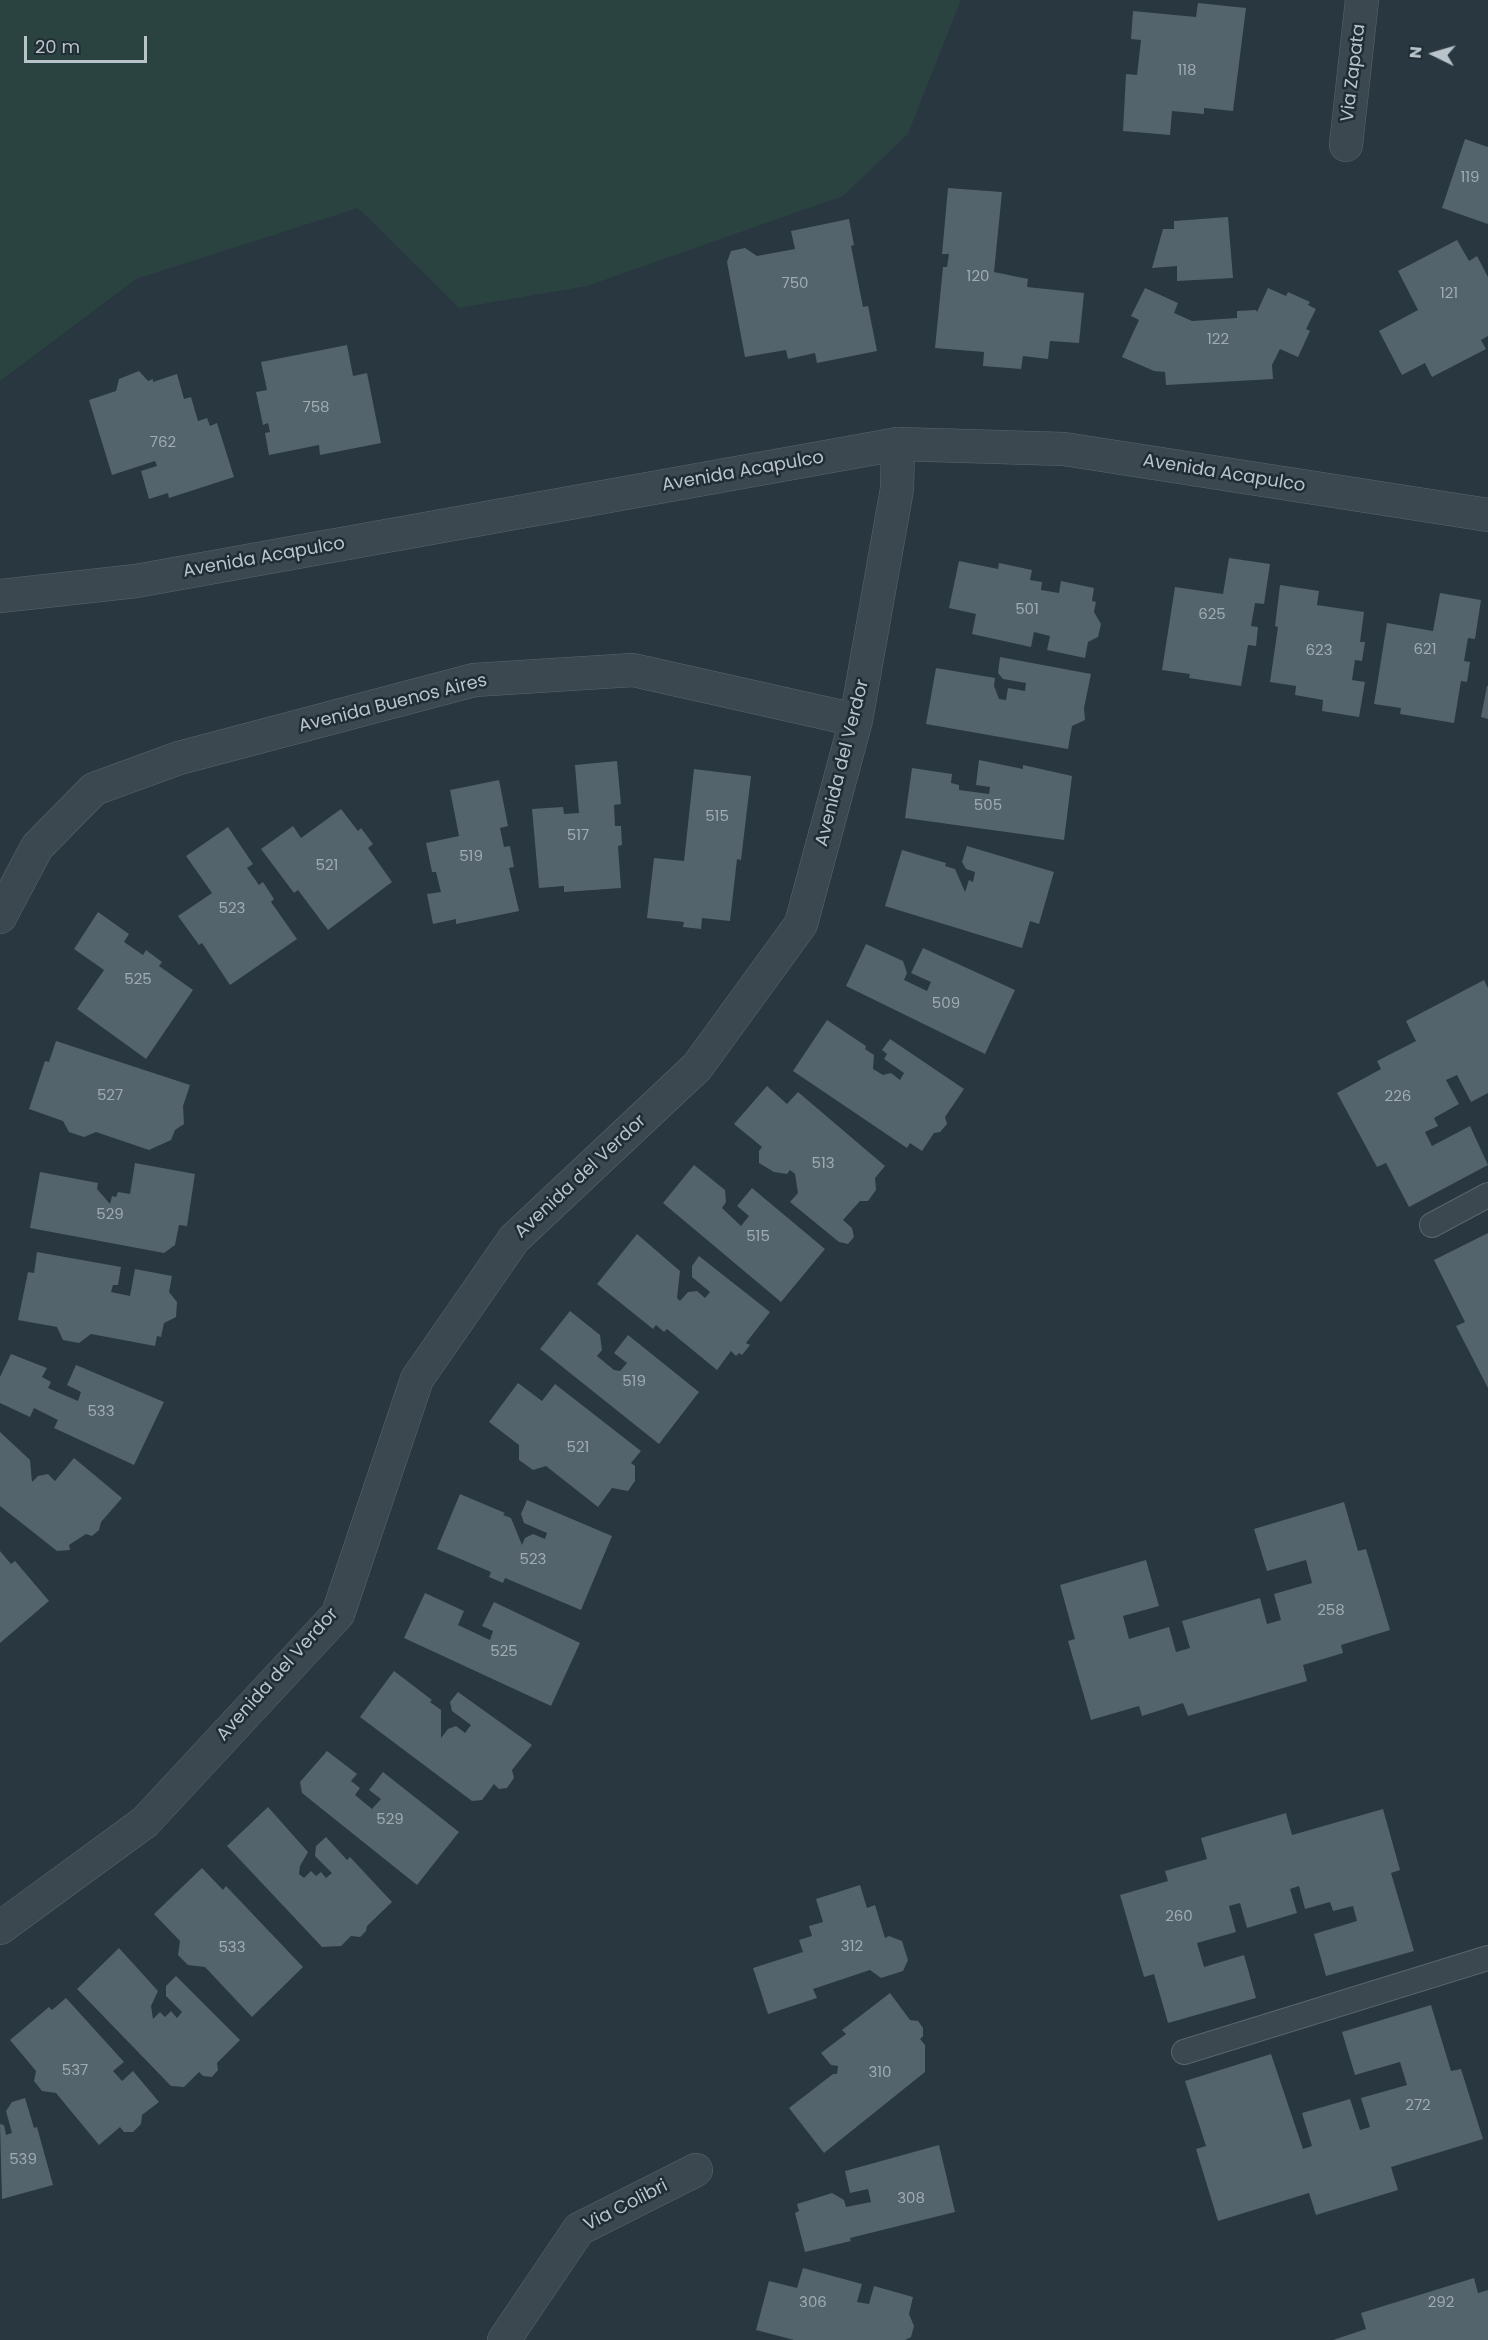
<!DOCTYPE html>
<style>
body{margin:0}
#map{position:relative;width:1488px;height:2340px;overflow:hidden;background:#283740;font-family:Poppins,sans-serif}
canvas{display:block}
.north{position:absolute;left:1404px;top:24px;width:60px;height:60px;-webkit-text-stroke:4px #212d35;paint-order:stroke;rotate:275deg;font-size:16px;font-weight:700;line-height:24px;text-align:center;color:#b9c3ca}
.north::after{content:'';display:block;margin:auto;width:21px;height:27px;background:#b9c3ca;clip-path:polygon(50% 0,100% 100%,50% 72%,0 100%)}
.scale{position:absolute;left:24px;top:36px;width:123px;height:27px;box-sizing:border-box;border:3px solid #b9c3ca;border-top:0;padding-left:8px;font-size:18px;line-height:21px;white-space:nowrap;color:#b9c3ca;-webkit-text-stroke:4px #212d35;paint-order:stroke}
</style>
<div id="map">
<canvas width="1488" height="2340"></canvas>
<div class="north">N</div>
<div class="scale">20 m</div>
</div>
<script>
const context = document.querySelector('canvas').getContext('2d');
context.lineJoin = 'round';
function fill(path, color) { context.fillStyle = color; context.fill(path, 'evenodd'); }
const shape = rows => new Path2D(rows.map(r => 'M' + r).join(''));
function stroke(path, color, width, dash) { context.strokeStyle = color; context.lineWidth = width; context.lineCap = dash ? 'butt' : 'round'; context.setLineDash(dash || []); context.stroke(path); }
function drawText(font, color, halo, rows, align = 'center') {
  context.font = font + ' Poppins,sans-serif'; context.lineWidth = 5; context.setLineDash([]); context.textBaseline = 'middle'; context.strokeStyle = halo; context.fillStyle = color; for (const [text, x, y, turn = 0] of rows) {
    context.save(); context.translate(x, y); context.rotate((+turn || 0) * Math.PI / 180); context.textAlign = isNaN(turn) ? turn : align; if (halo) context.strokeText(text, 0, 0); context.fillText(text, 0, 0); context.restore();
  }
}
fill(shape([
 [0,0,961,0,908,134,843,196,587,286,459,308,358,208,136,279,0,381]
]), '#2b4340');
fill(shape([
 [1198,3,1246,8,1233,111,1204,108,1204,114,1172,111,1170,135,1123,131,1126,74,1137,75,1141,40,1131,39,1133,11,1196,17],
 [1465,139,1488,147,1488,224,1442,208],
 [948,188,1002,192,994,272,1028,279,1027,287,1084,293,1079,343,1050,341,1048,359,1023,356,1021,369,983,366,984,352,935,348,943,267,947,267,949,254,942,254],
 [1228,217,1233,278,1177,281,1177,266,1152,268,1163,229,1174,229,1174,221],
 [849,219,854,245,851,246,863,307,868,306,877,351,817,363,815,353,788,359,786,350,745,357,727,262,731,251,745,248,757,256,795,249,791,231],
 [1457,240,1469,261,1477,256,1488,277,1488,336,1481,340,1486,349,1432,377,1425,363,1402,375,1379,331,1418,310,1398,271],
 [1145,288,1178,303,1174,313,1192,321,1237,318,1237,311,1256,310,1257,312,1268,288,1286,296,1288,292,1310,302,1308,305,1316,309,1306,329,1310,331,1298,357,1280,349,1272,365,1273,379,1166,385,1165,372,1154,371,1122,357,1139,320,1131,316],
 [347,345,353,376,367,373,381,443,320,455,319,445,269,455,265,433,270,432,268,423,263,425,256,392,267,390,261,362],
 [139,371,148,381,153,379,153,382,177,374,184,399,191,397,198,421,207,418,210,426,217,423,234,477,169,498,168,493,149,499,141,471,157,466,155,461,112,475,89,400,116,391,119,379],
 [1229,558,1270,564,1264,604,1255,603,1251,626,1258,627,1256,646,1248,645,1241,686,1189,678,1190,674,1162,670,1175,587,1223,594],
 [959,561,998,569,999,563,1032,570,1030,580,1042,582,1041,590,1059,593,1061,581,1094,588,1092,601,1096,602,1094,612,1101,624,1098,637,1088,642,1085,658,1047,650,1050,636,1034,632,1031,647,972,634,976,614,949,608],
 [1280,585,1319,591,1317,605,1364,612,1360,642,1365,642,1362,661,1355,660,1352,680,1365,682,1359,717,1322,711,1323,700,1295,695,1296,686,1270,682,1278,627,1275,626],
 [1440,593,1481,600,1475,639,1468,638,1464,661,1470,662,1467,682,1461,681,1454,723,1400,714,1401,708,1374,704,1387,623,1433,631],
 [1000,657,1091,674,1084,708,1085,720,1072,726,1068,749,926,724,936,668,995,678,994,686,999,699,1006,700,1008,688,1025,691,1026,683,1003,679,998,673],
 [1487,686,1488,686,1488,719,1481,717],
 [979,760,1023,769,1023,765,1072,776,1064,840,905,818,912,768,952,774,951,783,959,785,959,790,989,794,990,787,976,785],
 [617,761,621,804,614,805,615,826,621,826,622,845,618,846,621,888,564,892,564,886,539,888,532,809,563,807,564,814,579,813,575,765],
 [694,769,751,776,741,860,737,859,730,921,702,918,701,929,683,927,684,922,647,918,654,858,684,861],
 [499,780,508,826,500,828,504,847,510,846,514,867,509,868,519,911,456,924,456,919,433,924,427,894,441,892,436,872,432,872,426,843,459,836,450,790],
 [341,809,358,831,361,828,373,844,368,848,392,882,328,930,298,890,294,893,261,849,293,826,301,838],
 [228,827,253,864,247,868,259,885,263,882,274,899,271,902,297,939,230,985,202,943,199,945,178,916,212,893,186,856],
 [967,846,1054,872,1039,924,1030,921,1022,948,885,906,902,850,946,863,945,866,955,869,965,892,969,880,973,882,975,872,966,869,962,862],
 [98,912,129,934,124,942,143,955,146,950,162,962,159,966,193,990,146,1059,77,1009,104,970,74,949],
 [866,944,903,961,907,973,904,980,927,991,931,982,911,973,923,948,1015,990,985,1054,846,986],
 [1484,980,1488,988,1488,1093,1471,1102,1457,1075,1446,1080,1459,1104,1434,1118,1438,1126,1425,1132,1432,1146,1470,1126,1488,1165,1409,1207,1386,1163,1377,1167,1337,1093,1381,1069,1377,1061,1416,1041,1406,1021],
 [827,1020,866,1046,865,1049,874,1055,873,1069,883,1075,891,1073,900,1080,904,1073,884,1059,887,1054,882,1050,890,1039,964,1089,945,1117,947,1124,940,1132,934,1133,922,1151,910,1143,907,1148,793,1071],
 [56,1041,190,1085,183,1106,184,1124,175,1130,171,1140,149,1150,96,1132,84,1137,69,1132,63,1121,29,1109,45,1061,49,1062],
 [767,1086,787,1104,798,1092,885,1166,875,1178,876,1190,868,1201,860,1201,843,1220,852,1228,854,1237,848,1244,839,1242,790,1202,798,1193,795,1174,790,1170,787,1174,774,1172,759,1163,759,1151,762,1147,734,1124],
 [135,1163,195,1174,187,1226,179,1225,175,1245,164,1253,30,1228,40,1172,98,1183,97,1189,110,1204,112,1196,116,1197,118,1192,130,1194],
 [694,1165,725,1190,726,1202,722,1208,741,1226,749,1216,737,1206,752,1188,825,1249,781,1302,663,1203],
 [1488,1233,1488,1388,1456,1326,1465,1322,1434,1260],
 [637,1234,680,1271,677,1298,680,1301,688,1292,697,1291,705,1298,710,1292,692,1277,692,1266,699,1256,770,1312,746,1343,750,1345,742,1355,739,1353,736,1356,731,1351,717,1370,667,1329,664,1332,656,1325,653,1329,597,1284],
 [37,1252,121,1267,118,1285,113,1285,111,1292,130,1296,135,1269,172,1276,169,1292,177,1302,176,1317,164,1323,161,1337,157,1336,155,1346,91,1334,79,1343,63,1340,57,1327,18,1320,28,1272,34,1273],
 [570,1311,600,1335,602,1350,597,1356,614,1370,620,1371,627,1363,614,1353,628,1335,699,1392,659,1444,540,1349],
 [11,1354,47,1368,42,1377,51,1382,48,1388,78,1401,81,1392,67,1385,76,1365,164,1402,134,1465,54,1428,58,1420,34,1408,30,1417,0,1403,0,1377],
 [518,1383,542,1401,555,1384,641,1451,631,1463,635,1466,635,1481,628,1491,612,1488,598,1507,546,1466,533,1470,519,1460,519,1445,489,1422],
 [0,1432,30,1460,32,1482,38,1476,48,1474,55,1481,74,1458,122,1498,101,1522,99,1530,92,1536,86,1534,69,1545,70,1550,57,1551,0,1506],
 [460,1494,505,1513,503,1515,511,1518,522,1545,525,1538,533,1534,545,1539,547,1533,524,1523,521,1514,527,1500,612,1536,581,1610,505,1578,503,1583,489,1577,491,1572,437,1549],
 [1344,1502,1358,1551,1366,1549,1390,1630,1341,1645,1343,1653,1303,1665,1307,1681,1188,1716,1183,1703,1142,1716,1139,1706,1091,1720,1068,1641,1075,1639,1060,1585,1146,1560,1159,1606,1123,1616,1129,1639,1169,1627,1176,1652,1190,1648,1182,1621,1260,1598,1267,1624,1281,1620,1274,1594,1312,1583,1306,1560,1267,1571,1254,1529],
 [0,1551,11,1564,15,1561,49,1601,0,1643],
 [425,1593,464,1611,458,1625,490,1640,493,1631,482,1626,494,1602,580,1643,551,1706,404,1638],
 [394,1671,432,1700,430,1702,441,1710,441,1738,448,1729,456,1726,465,1733,471,1725,452,1711,450,1702,458,1692,532,1745,512,1770,514,1778,507,1788,499,1789,494,1784,482,1800,472,1801,360,1717],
 [327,1751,357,1774,351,1781,360,1788,355,1795,372,1809,381,1799,369,1790,383,1772,459,1832,417,1885,302,1793,300,1782],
 [268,1807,308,1852,300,1866,299,1874,304,1878,311,1871,316,1876,321,1872,326,1878,332,1873,315,1856,316,1846,326,1837,347,1860,350,1857,392,1902,367,1926,366,1931,360,1937,351,1936,341,1946,322,1947,227,1846],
 [1383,1809,1400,1870,1391,1873,1414,1951,1326,1976,1314,1934,1357,1921,1353,1906,1333,1911,1330,1902,1305,1909,1299,1886,1290,1889,1297,1913,1247,1928,1240,1903,1229,1906,1236,1932,1197,1943,1204,1967,1244,1955,1256,1998,1168,2023,1154,1974,1144,1977,1120,1895,1168,1881,1165,1871,1207,1859,1201,1838,1286,1813,1292,1835],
 [202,1868,223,1890,226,1886,303,1967,252,2017,205,1967,188,1965,178,1955,180,1941,154,1914],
 [860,1885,867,1908,875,1905,885,1938,889,1936,902,1941,908,1960,903,1971,881,1978,870,1970,813,1989,817,1998,768,2014,753,1968,803,1952,799,1940,812,1936,809,1926,823,1922,816,1899],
 [119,1948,158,1991,151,2006,153,2019,160,2012,165,2017,171,2011,177,2018,182,2012,166,1996,166,1986,176,1976,240,2040,217,2063,218,2070,212,2077,203,2076,199,2072,184,2087,171,2086,77,1989],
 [890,1993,910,2020,918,2021,923,2028,923,2036,920,2039,925,2045,925,2072,824,2153,789,2108,833,2074,837,2074,838,2066,831,2065,821,2053,846,2034,842,2030],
 [66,1998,124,2062,113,2071,122,2081,133,2071,159,2102,142,2115,141,2124,133,2132,124,2132,120,2127,99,2145,56,2093,42,2091,34,2081,36,2071,10,2040,49,2007,52,2010],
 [1431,2005,1451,2071,1461,2069,1483,2139,1391,2167,1398,2190,1316,2215,1309,2193,1218,2221,1196,2149,1206,2146,1185,2081,1271,2054,1303,2149,1312,2146,1302,2113,1350,2099,1360,2130,1370,2127,1361,2098,1407,2085,1400,2062,1355,2075,1342,2032],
 [25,2098,34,2128,37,2127,53,2185,2,2199,0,2124,4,2125,6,2135,12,2133,6,2111,12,2102],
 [939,2145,955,2212,850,2238,851,2241,805,2252,795,2213,799,2211,797,2204,832,2193,844,2200,846,2207,871,2202,868,2189,850,2193,845,2171],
 [803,2268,862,2284,857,2302,869,2304,874,2286,913,2297,909,2314,914,2326,911,2337,905,2340,794,2340,756,2330,769,2281,797,2288],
 [1474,2278,1478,2293,1488,2290,1488,2340,1333,2340,1366,2329,1361,2313]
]), '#53646c');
const service = shape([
 [1432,1225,1488,1195],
 [1184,2052,1488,1958]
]);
const minor = shape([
 [1346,145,1362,0],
 [0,917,37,847,94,789,179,758,474,680,633,670,856,720],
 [0,1928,145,1822,338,1614,417,1379,514,1239,697,1067,801,924,856,720,897,489,898,444],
 [504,2340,579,2229,696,2170]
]);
const tertiary = shape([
 [0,596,136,581,898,444,1064,449,1488,515]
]);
stroke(service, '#5a666d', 26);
stroke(minor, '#5a666d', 34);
stroke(tertiary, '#5a666d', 34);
stroke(service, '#3c4850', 24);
stroke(minor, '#3c4850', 33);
stroke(tertiary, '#3c4850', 33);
drawText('15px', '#a0abb2', null, [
 ["118",1187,71],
 ["119",1470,178],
 ["120",978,277],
 ["750",795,284],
 ["121",1449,294],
 ["122",1218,340],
 ["758",316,408],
 ["762",163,443],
 ["501",1027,610],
 ["625",1212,615],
 ["621",1425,650],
 ["623",1319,651],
 ["505",988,806],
 ["515",717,817],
 ["517",578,836],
 ["519",471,857],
 ["521",327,866],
 ["523",232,909],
 ["525",138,980],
 ["509",946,1004],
 ["527",110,1096],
 ["226",1398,1097],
 ["513",823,1164],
 ["529",110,1215],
 ["515",758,1237],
 ["519",634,1382],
 ["533",101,1412],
 ["521",578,1448],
 ["523",533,1560],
 ["258",1331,1611],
 ["525",504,1652],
 ["529",390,1820],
 ["260",1179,1917],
 ["312",852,1947],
 ["533",232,1948],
 ["537",75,2071],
 ["310",880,2073],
 ["272",1418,2106],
 ["539",23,2160],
 ["308",911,2199],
 ["306",813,2303],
 ["292",1441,2303]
]);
drawText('18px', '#b9c3ca', '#212d35', [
 ["Via Zapata",1354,73,-83],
 ["Avenida Acapulco",743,472,-10],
 ["Avenida Acapulco",1224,474,9],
 ["Avenida Acapulco",264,558,-10],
 ["Avenida Buenos Aires",393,704,-14],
 ["Avenida del Verdor",843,763,-76],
 ["Avenida del Verdor",581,1177,-43],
 ["Avenida del Verdor",278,1675,-48],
 ["Via Colibri",626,2206,-27]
]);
</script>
